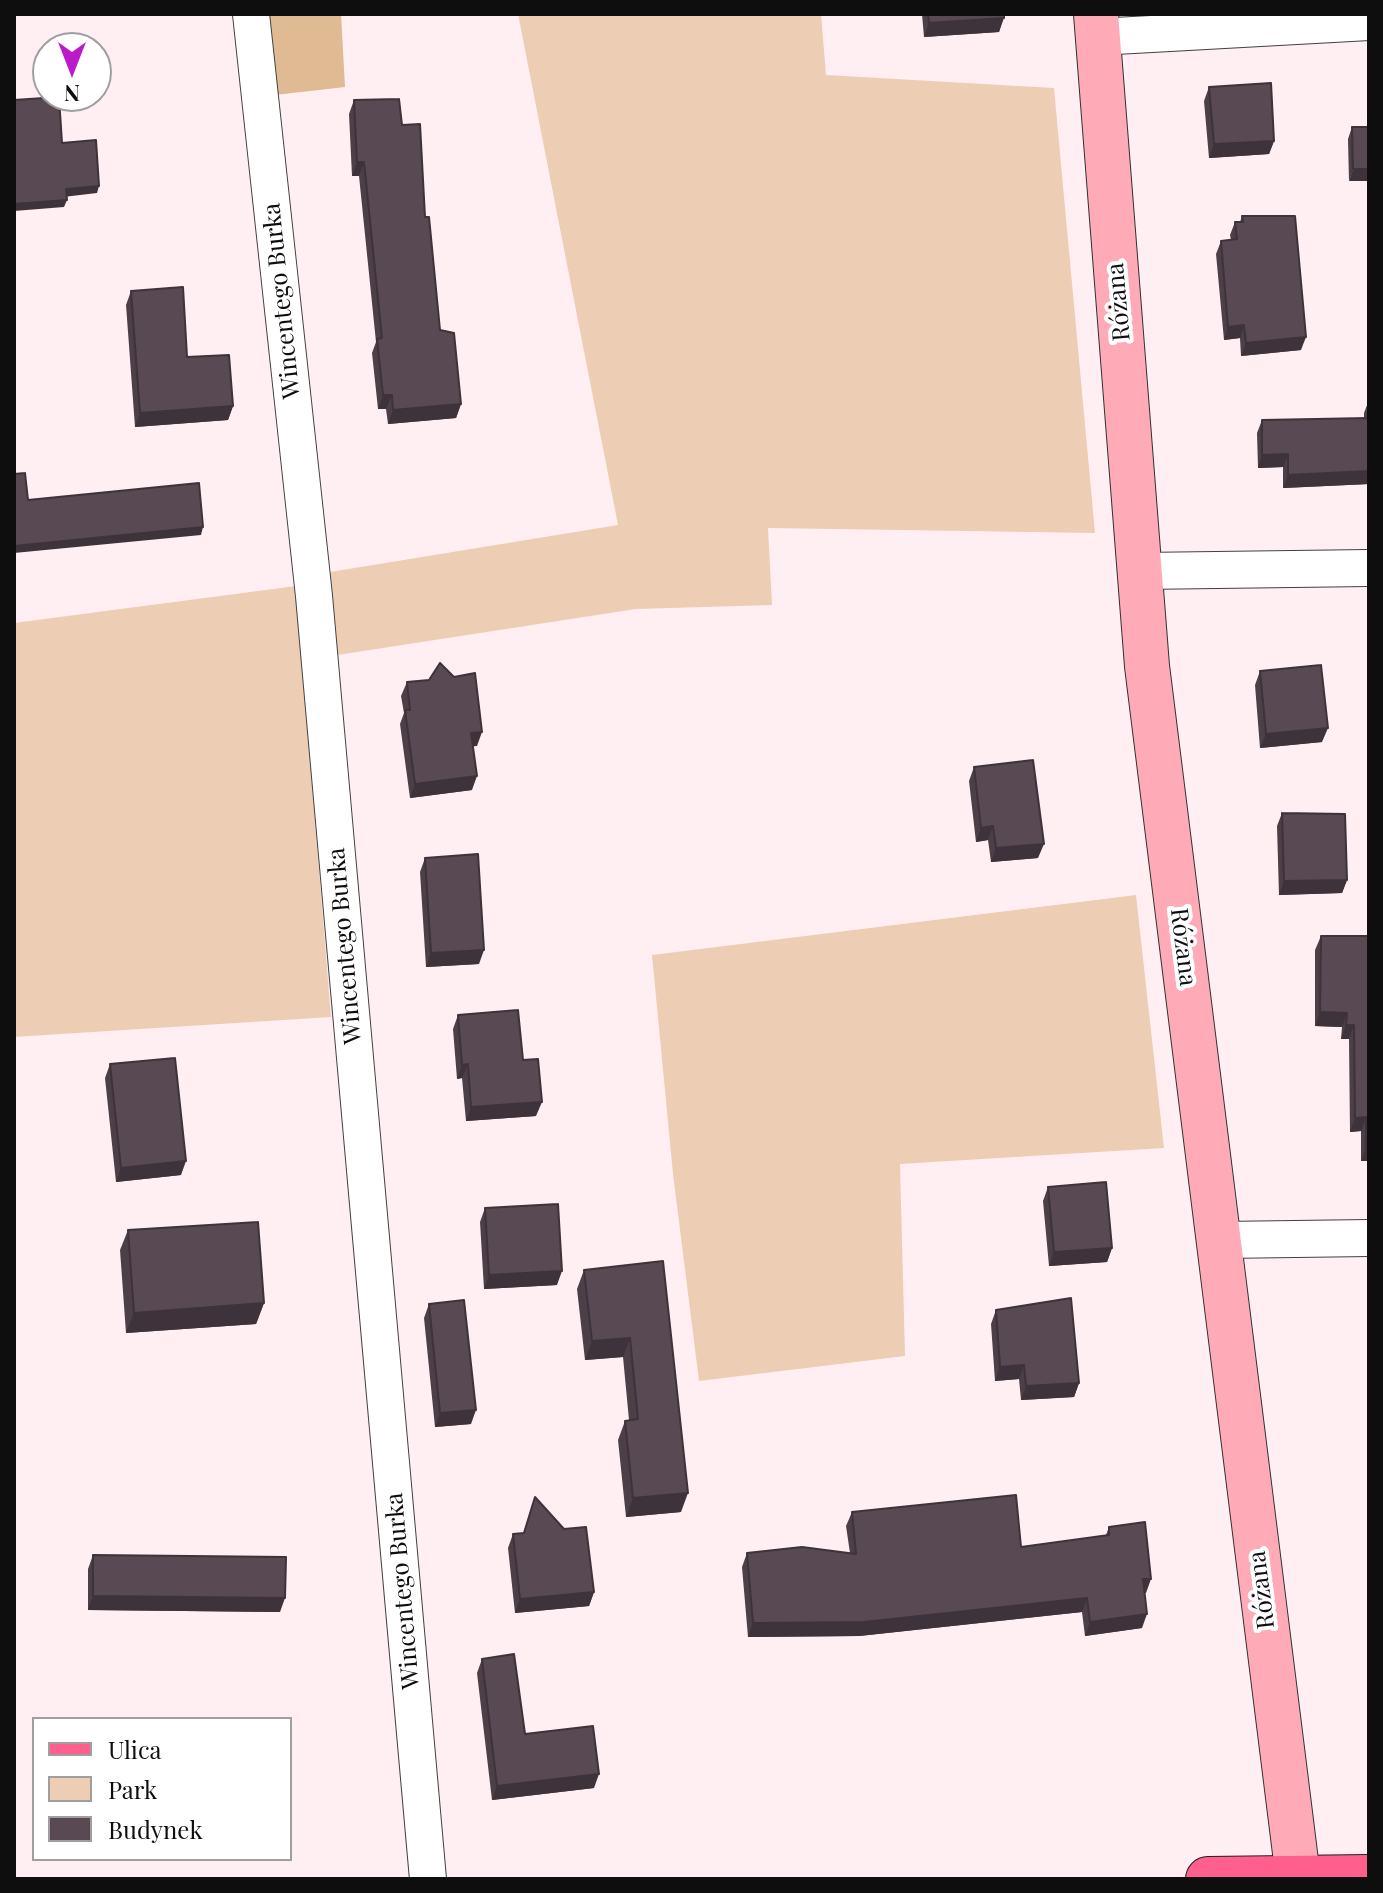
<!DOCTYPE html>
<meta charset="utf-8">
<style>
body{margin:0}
#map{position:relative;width:1383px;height:1893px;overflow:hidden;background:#ffeff3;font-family:"Playfair Display",serif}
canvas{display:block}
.frame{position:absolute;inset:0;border:16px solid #0e0e0e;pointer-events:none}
.legend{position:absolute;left:32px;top:1717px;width:260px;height:144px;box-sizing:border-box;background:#fff;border:2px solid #9f9f9f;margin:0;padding:10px 14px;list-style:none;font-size:24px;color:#0e0e0e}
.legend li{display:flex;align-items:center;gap:16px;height:40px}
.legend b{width:40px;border:2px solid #9f9f9f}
.north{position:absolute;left:32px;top:32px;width:80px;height:80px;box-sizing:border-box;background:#fff;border:2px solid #9f9f9f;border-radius:50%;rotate:180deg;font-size:22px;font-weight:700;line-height:32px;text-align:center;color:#0e0e0e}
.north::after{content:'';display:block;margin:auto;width:28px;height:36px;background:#bc19cb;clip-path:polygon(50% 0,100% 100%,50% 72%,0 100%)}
</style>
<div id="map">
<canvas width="1383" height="1893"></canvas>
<div class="frame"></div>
<ul class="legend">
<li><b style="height:10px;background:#ff5f8d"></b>Ulica</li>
<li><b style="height:22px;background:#edceb5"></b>Park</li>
<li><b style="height:22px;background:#584953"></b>Budynek</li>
</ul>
<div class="north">N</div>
</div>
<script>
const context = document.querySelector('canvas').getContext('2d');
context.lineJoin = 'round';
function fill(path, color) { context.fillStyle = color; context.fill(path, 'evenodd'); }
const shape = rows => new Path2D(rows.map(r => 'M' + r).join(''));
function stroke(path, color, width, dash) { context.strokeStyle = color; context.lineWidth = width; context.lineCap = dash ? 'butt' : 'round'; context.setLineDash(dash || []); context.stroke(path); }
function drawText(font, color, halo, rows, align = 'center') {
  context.font = font + ' "Playfair Display",serif'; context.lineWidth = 8; context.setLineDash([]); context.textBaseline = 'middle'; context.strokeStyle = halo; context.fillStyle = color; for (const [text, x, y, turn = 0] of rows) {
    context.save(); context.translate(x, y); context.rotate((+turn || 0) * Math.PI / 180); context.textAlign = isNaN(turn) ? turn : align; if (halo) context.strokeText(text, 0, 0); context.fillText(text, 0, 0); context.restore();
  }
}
fill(shape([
 [518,14,821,14,826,75,1054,88,1095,533,768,528,772,605,636,609,331,656,324,573,618,525],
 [296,586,331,1017,14,1037,14,623],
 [1136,895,1164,1148,900,1164,905,1356,699,1381,673,1174,652,955]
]), '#edceb5');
fill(shape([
 [267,14,341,14,345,87,275,95]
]), '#e0ba93');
const street = shape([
 [251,14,314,596,428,1879],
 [1097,37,1369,22],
 [1140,571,1369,568],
 [1221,1240,1369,1238]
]);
const secondary = shape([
 [1096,14,1147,666,1298,1877]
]);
const primary = shape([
 [1208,1879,1369,1877]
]);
stroke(street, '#414141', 38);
stroke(secondary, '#303030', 46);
stroke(primary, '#1f1f1f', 46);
stroke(street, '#fff', 36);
stroke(secondary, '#ffaab7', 44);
stroke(primary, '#ff5f8d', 44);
fill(shape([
 [922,14,1004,14,999,32,924,37],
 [1209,87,1274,141,1269,154,1209,158,1204,101],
 [354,100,402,125,425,217,440,330,461,404,456,418,388,424,386,409,378,409,372,353,376,342,359,176,352,176,349,114],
 [1352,127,1369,127,1349,181,1348,139],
 [1242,216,1301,350,1241,356,1240,338,1224,340,1216,254,1221,241,1231,240,1230,235,1235,222,1240,222],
 [131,291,187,357,233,406,228,420,135,427,126,305],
 [1369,400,1369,484,1283,488,1283,467,1258,468,1257,433,1262,420,1364,418,1364,413],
 [1260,671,1322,742,1260,748,1255,685],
 [407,682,477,746,473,746,472,790,410,798,400,724,404,713,401,696],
 [974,767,1038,858,991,862,988,840,976,842,969,781],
 [1282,813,1347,880,1342,893,1279,895,1277,826],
 [425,858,479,964,426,967,420,872],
 [1321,936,1369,936,1369,1161,1361,1161,1361,1131,1350,1132,1349,1039,1341,1039,1342,1027,1315,1026,1315,950],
 [458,1015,523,1060,536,1116,466,1121,462,1078,457,1079,453,1029],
 [110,1064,181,1175,116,1182,105,1078],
 [1048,1187,1112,1248,1107,1262,1049,1266,1043,1201],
 [485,1208,557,1285,484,1289,480,1222],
 [128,1230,264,1303,256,1324,126,1333,120,1250],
 [663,1261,681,1512,626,1517,618,1440,625,1421,629,1420,623,1357,585,1360,577,1289,584,1270],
 [429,1304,471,1424,435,1427,424,1318],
 [996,1310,1079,1383,1074,1397,1021,1400,1019,1379,995,1381,991,1324],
 [535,1497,564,1529,594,1592,589,1606,515,1613,508,1548,513,1534,523,1534],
 [852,1512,1021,1547,1106,1535,1109,1527,1146,1593,1144,1593,1142,1628,1085,1636,1082,1612,859,1636,748,1637,742,1567,747,1553,850,1553,846,1526],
 [93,1555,280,1612,88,1610,88,1569],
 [482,1659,525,1734,594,1788,492,1800,477,1673]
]), '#4c3f47');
fill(shape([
 [1004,18,999,32,924,37,929,23],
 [1274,141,1269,154,1209,158,1214,144],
 [357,162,364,162,359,176,352,176],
 [1353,169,1369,169,1369,181,1349,181],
 [99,186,97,193,63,197,66,189],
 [67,200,64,207,14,211,14,204],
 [1244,325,1240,338,1224,340,1228,327],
 [1306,337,1301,350,1241,356,1246,343],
 [383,395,392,395,386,409,378,409],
 [461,404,456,418,388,424,393,410],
 [233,406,228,420,135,427,140,413],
 [1288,454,1283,467,1258,468,1262,455],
 [1369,471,1369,484,1283,488,1288,475],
 [203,527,201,535,14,553,14,546],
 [1328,728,1322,742,1260,748,1266,734],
 [482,732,477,746,466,747,471,733],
 [477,776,472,790,410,798,415,784],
 [993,826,988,840,976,842,981,828],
 [1044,844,1038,858,991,862,996,848],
 [1347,880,1342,893,1279,895,1284,881],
 [484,950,479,964,426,967,431,953],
 [1320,1012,1347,1013,1342,1027,1315,1026],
 [1346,1025,1354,1025,1349,1039,1341,1039],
 [468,1064,462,1078,457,1079,462,1065],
 [542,1102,536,1116,466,1121,471,1107],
 [1366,1117,1361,1131,1350,1132,1355,1118],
 [1369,1147,1369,1161,1361,1161,1366,1148],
 [186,1161,181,1175,116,1182,121,1168],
 [1112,1248,1107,1262,1049,1266,1054,1252],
 [562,1271,557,1285,484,1289,489,1275],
 [264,1303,256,1324,126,1333,134,1313],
 [630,1338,623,1357,585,1360,592,1341],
 [1024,1365,1019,1379,995,1381,1000,1367],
 [1079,1383,1074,1397,1021,1400,1026,1386],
 [476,1410,471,1424,435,1427,440,1413],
 [688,1493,681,1512,626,1517,633,1498],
 [1143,1579,1151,1579,1146,1593,1138,1593],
 [594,1592,589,1606,515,1613,520,1599],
 [93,1596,285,1598,280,1612,88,1610],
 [1087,1598,1082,1612,859,1636,748,1637,753,1623],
 [1147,1614,1142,1628,1085,1636,1090,1622],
 [599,1774,594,1788,492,1800,497,1786]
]), '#3e333a');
const building = shape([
 [928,14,1004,14,1004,18,929,23,928,14],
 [1271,83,1274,141,1214,144,1209,87,1271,83],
 [59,97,62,143,96,140,99,186,66,189,67,200,14,204,14,100,59,97],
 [399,99,402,125,420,124,425,217,429,217,440,330,454,333,461,404,393,410,392,395,383,395,377,339,382,338,364,162,357,162,354,100,399,99],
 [1352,127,1369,127,1369,169,1353,169,1352,127],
 [1242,216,1295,216,1306,337,1246,343,1244,325,1228,327,1221,241,1237,239,1235,222,1243,222,1242,216],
 [183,287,187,357,229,355,233,406,140,413,131,291,183,287],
 [1369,418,1369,471,1288,475,1288,454,1262,455,1262,420,1369,418],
 [25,473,28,500,199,483,203,527,14,546,14,474,25,473],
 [440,663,454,677,475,673,482,732,471,733,477,776,415,784,405,710,410,710,407,682,429,680,440,663],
 [1321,665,1328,728,1266,734,1260,671,1321,665],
 [1033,760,1044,844,996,848,993,826,981,828,974,767,1033,760],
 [1282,813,1345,814,1347,880,1284,881,1282,813],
 [478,854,484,950,431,953,425,858,478,854],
 [1321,936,1369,936,1369,1147,1366,1148,1366,1117,1355,1118,1354,1025,1346,1025,1347,1013,1320,1012,1321,936],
 [518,1010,523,1060,538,1059,542,1102,471,1107,468,1064,462,1065,458,1015,518,1010],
 [175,1058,186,1161,121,1168,110,1064,175,1058],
 [1106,1182,1112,1248,1054,1252,1048,1187,1106,1182],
 [558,1204,562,1271,489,1275,485,1208,558,1204],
 [258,1222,264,1303,134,1313,128,1230,258,1222],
 [663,1261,688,1493,633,1498,625,1421,638,1419,630,1338,592,1341,584,1270,663,1261],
 [1071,1298,1079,1383,1026,1386,1024,1365,1000,1367,996,1310,1071,1298],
 [464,1300,476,1410,440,1413,429,1304,464,1300],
 [1016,1495,1021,1547,1109,1535,1109,1527,1145,1522,1151,1579,1143,1579,1147,1614,1090,1622,1087,1598,864,1622,753,1623,747,1553,802,1547,856,1554,852,1512,1016,1495],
 [535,1497,564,1529,586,1527,594,1592,520,1599,513,1534,524,1533,535,1497],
 [93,1555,286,1557,285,1598,93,1596,93,1555],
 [514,1654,525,1734,593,1726,599,1774,497,1786,482,1659,514,1654]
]);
fill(building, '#584953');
stroke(building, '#3e333a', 2);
drawText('24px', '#0e0e0e', '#fff', [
 ["Wincentego Burka",282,301,-96],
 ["Różana",1119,302,-95],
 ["Wincentego Burka",345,946,-95],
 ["Różana",1183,947,83],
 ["Różana",1262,1590,-97],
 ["Wincentego Burka",403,1591,-95]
]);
</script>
